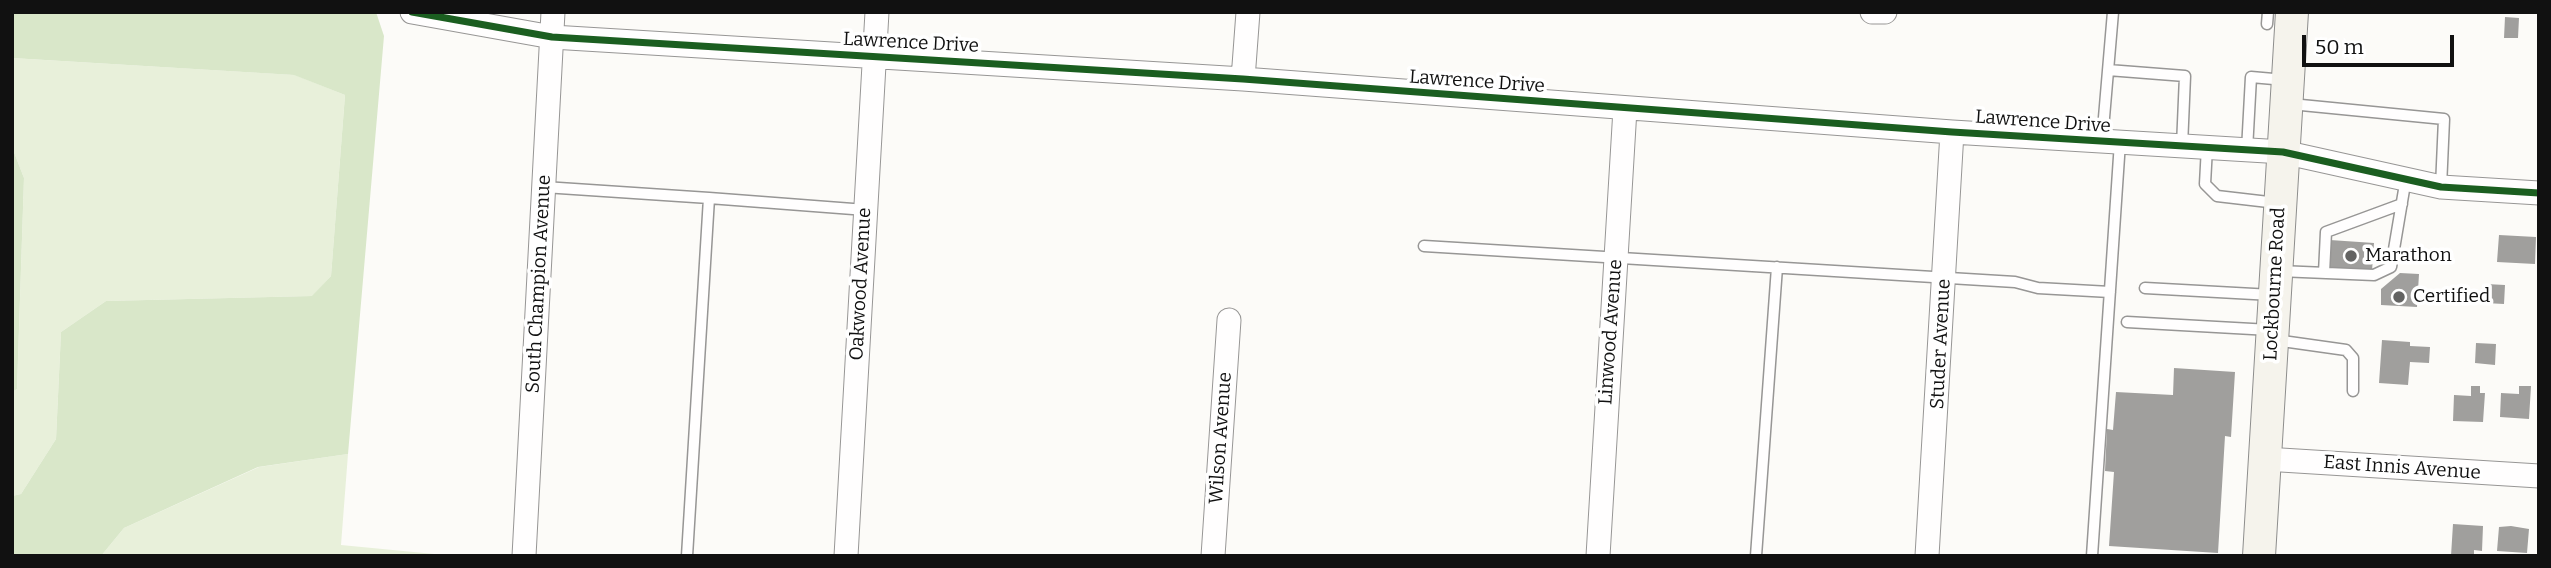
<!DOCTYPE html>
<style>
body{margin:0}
#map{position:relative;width:2551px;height:568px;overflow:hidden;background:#fcfbf8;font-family:Bitter,serif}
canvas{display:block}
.frame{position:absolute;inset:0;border:14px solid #111;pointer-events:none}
.scale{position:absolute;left:2302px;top:35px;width:152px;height:32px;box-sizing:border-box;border:4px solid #111;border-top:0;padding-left:9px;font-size:21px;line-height:24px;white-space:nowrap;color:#111;-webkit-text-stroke:5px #fff;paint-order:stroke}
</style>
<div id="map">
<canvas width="2551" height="568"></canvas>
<div class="frame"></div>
<div class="scale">50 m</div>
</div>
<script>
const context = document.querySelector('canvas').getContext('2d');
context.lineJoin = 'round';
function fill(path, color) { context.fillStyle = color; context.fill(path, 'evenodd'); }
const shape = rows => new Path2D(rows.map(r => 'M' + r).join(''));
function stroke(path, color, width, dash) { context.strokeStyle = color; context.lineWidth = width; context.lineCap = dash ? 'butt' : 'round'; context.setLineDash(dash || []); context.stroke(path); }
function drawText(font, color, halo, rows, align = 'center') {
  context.font = font + ' Bitter,serif'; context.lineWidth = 7; context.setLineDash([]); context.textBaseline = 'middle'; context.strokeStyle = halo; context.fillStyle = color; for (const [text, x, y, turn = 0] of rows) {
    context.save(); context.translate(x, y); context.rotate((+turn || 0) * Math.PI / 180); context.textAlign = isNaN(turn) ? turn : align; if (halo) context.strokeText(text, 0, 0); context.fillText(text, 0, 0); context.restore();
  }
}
fill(shape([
 [12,58,295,75,345,95,331,276,313,296,106,301,61,332,56,439,21,494,12,496,12,392,17,389,24,178,12,147],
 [348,454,341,545,455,556,101,556,124,528,259,467]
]), '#e8f0da');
fill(shape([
 [12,12,376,12,384,36,348,454,258,467,124,528,101,556,12,556,12,496,21,494,56,439,61,332,106,301,312,296,331,276,345,95,294,75,12,58],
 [12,147,24,178,17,389,12,392]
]), '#d9e7c9');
fill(shape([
 [2505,17,2519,18,2518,38,2504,38],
 [2499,235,2536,237,2535,264,2497,262],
 [2330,240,2374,243,2372,271,2328,268],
 [2400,273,2419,274,2417,307,2381,305,2381,289],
 [2486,284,2505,285,2504,304,2485,303],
 [2382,340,2410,342,2410,346,2430,347,2429,363,2410,362,2408,385,2379,383],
 [2476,343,2496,344,2495,365,2475,363],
 [2174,368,2235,372,2231,437,2225,436,2218,553,2109,546,2114,472,2105,471,2107,429,2113,430,2116,392,2173,395],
 [2471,386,2480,386,2480,393,2485,393,2483,422,2453,421,2454,395,2471,396],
 [2519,386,2531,386,2529,419,2500,417,2501,393,2519,394],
 [2453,524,2483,526,2482,551,2474,550,2474,556,2451,556],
 [2511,526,2529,529,2527,553,2497,551,2499,527]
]), '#a09f9d');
const lane = shape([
 [2267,24,2268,12],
 [2108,70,2185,76,2182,146],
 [2291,104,2444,119,2441,187],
 [2102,141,2113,12],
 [2207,147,2205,184,2217,196,2277,203],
 [2247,150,2251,77,2285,80],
 [544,187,709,198],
 [1424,246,2015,282,2038,288,2110,292],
 [2279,271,2374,275,2391,267,2406,178],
 [2324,273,2326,232,2402,204],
 [2145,288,2272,295],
 [2127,322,2270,330],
 [2275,340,2346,350,2353,358,2353,391],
 [687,556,709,198,866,210],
 [1756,556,1777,267],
 [2092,556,2120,142]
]);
const street = shape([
 [412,12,552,37,1243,79,1952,132,2283,152,2441,187,2539,193],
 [1872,12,1885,12],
 [1243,79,1248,12],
 [2265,459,2539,476],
 [524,556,553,12],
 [846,556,877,12],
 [1213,556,1229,320],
 [1598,556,1625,109],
 [1927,556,1952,132]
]);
const secondary = shape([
 [2259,556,2292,12]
]);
stroke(lane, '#979695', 13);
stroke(street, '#979695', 25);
stroke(secondary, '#8d8d8c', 34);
stroke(lane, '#fffefe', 10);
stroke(street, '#fffefe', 23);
stroke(secondary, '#f5f3ec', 32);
stroke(shape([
 [412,12,552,37,1243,79,1952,132,2283,152,2441,187,2539,193]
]), '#1b5e20', 7);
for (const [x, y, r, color] of [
 [2351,256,7,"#636362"],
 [2399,297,7,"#636362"]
]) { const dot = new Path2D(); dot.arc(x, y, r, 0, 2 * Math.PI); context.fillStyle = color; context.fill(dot); stroke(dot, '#fff', 2.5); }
drawText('19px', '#111', '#fff', [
 ["Lawrence Drive",911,43,3],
 ["Lawrence Drive",1477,82,4],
 ["Lawrence Drive",2043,122,4],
 ["South Champion Avenue",539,284,-87],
 ["Oakwood Avenue",861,284,-87],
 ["Lockbourne Road",2275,284,-87],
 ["Linwood Avenue",1611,332,-86],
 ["Studer Avenue",1941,344,-87],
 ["Wilson Avenue",1221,438,-86],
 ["East Innis Avenue",2402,468,4]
]);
drawText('19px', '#111', '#fff', [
 ["Marathon",2365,256],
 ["Certified",2413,297]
], 'left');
</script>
